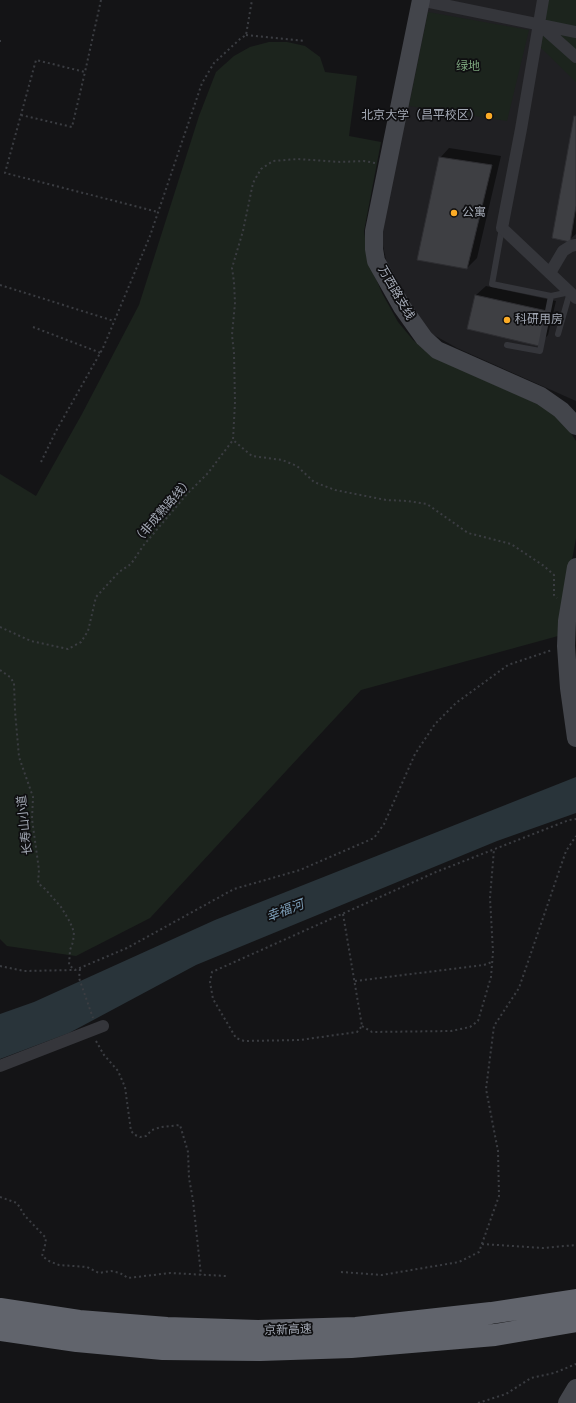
<!DOCTYPE html>
<meta charset="utf-8">
<style>
body{margin:0}
canvas{display:block;background:#141416}
</style>
<canvas width="576" height="1403"></canvas>
<script>
const context = document.querySelector('canvas').getContext('2d');
context.lineJoin = 'round';
function fill(path, color) { context.fillStyle = color; context.fill(path, 'evenodd'); }
const shape = rows => new Path2D(rows.map(r => 'M' + r).join(''));
function stroke(path, color, width, dash) { context.strokeStyle = color; context.lineWidth = width; context.lineCap = dash ? 'butt' : 'round'; context.setLineDash(dash || []); context.stroke(path); }
function drawText(font, color, halo, rows, align = 'center') {
  context.font = font + ' Rubik,"Noto Sans SC",sans-serif'; context.lineWidth = 3.5; context.setLineDash([]); context.textBaseline = 'middle'; context.strokeStyle = halo; context.fillStyle = color; for (const [text, x, y, turn = 0] of rows) {
    context.save(); context.translate(x, y); context.rotate((+turn || 0) * Math.PI / 180); context.textAlign = isNaN(turn) ? turn : align; if (halo) context.strokeText(text, 0, 0); context.fillText(text, 0, 0); context.restore();
  }
}
fill(shape([
 [426,0,576,0,576,401,457,348,425,330,387,264,380,232]
]), '#202023');
fill(shape([
 [548,0,576,0,576,82,541,48],
 [428,12,529,30,507,121,409,106],
 [269,42,287,42,305,46,320,57,325,72,357,76,349,136,381,142,364,231,368,260,382,293,398,322,413,340,431,356,540,405,563,421,576,441,576,538,558,636,361,690,150,918,76,956,7,946,0,939,0,474,36,496,82,414,139,305,199,116,216,72,234,56,250,47]
]), '#1c241d');
fill(shape([
 [576,777,576,813,497,841,196,965,69,1033,0,1059,0,1014,34,1002,215,920]
]), '#29343a');
fill(shape([
 [576,115,576,234,569,240,575,116],
 [449,148,501,156,477,258,467,268,440,158],
 [486,286,556,301,548,335,538,345,468,328,476,295]
]), '#0007');
const building = shape([
 [574,116,576,116,576,206,570,242,552,238,574,116],
 [439,157,492,165,467,269,417,260,439,157],
 [475,295,547,311,539,346,467,329,475,295]
]);
fill(building, '#3e3f43');
stroke(building, '#2e2e32', 1);
stroke(shape([
 [101,0,85,72,36,60,5,173,158,212],
 [246,35,305,41],
 [0,41,1,41],
 [21,115,72,127,85,72],
 [375,163,364,161,340,162,298,159,273,161,261,169,253,183,243,231,232,268,234,282,235,303,232,335,234,353,235,402,233,440,252,456,282,460,297,466,314,482,335,490,386,500,408,501,427,504,468,533,511,544,544,566,554,575,554,595,557,598],
 [0,285,114,321],
 [33,327,101,353],
 [41,462,56,431,103,348,150,236,202,83,214,63,240,39,246,35,252,0],
 [0,627,31,641,68,649,81,642,88,631,96,597,119,572,131,564,143,546,187,494,208,473,233,440],
 [0,670,10,677,14,683,15,711,19,757,33,797,32,819,39,870,38,883,45,889,61,907,70,922,74,932,73,942,70,950,69,965,75,970],
 [343,914,362,1026,357,1032,300,1040,244,1041,236,1038,213,999,210,982,212,972,436,872,569,820,576,819],
 [0,966,24,971,75,970,127,948,234,889,300,870,374,838,384,824,415,754,435,724,456,703,508,665,552,650],
 [80,969,79,978,93,1018],
 [355,981,484,965,492,962],
 [362,1026,372,1032,451,1031,470,1027,478,1021,491,977,493,952,490,898,494,849],
 [96,1041,104,1055,118,1071,125,1087,131,1131,135,1135,140,1137,146,1136,152,1130,161,1127,180,1125,188,1152,189,1178,193,1200,201,1275],
 [0,1197,17,1203,25,1216,46,1238,45,1245,42,1256,49,1261,59,1265,87,1267,99,1273,111,1271,120,1273,128,1278,170,1273,226,1276],
 [482,1244,543,1248,576,1245],
 [341,1272,382,1275,459,1262,479,1252,499,1196,498,1151,486,1089,494,1026,519,988,566,851,576,836],
 [478,1403,506,1394,531,1378,554,1373,576,1364]
]), '#3b3d42', 2, [2, 3]);
stroke(shape([
 [502,228,492,284,551,296,570,292,558,334],
 [507,345,540,351,551,296]
]), '#35363b', 6);
stroke(shape([
 [420,0,576,32],
 [543,0,521,129,502,228,576,298],
 [540,25,576,57],
 [550,273,563,251,571,246,576,245],
 [0,1066,103,1026]
]), '#35363b', 12);
stroke(shape([
 [421,0,374,231,374,249,376,261,402,307,424,338,437,350,541,396,561,410,576,426],
 [576,567,567,621,566,646,569,688,576,738],
 [567,1403,576,1388]
]), '#43454b', 18);
stroke(shape([
 [0,1309,79,1321,167,1328,258,1331,356,1328,491,1313,576,1300],
 [0,1330,77,1341,163,1349,260,1350,351,1347,495,1335,576,1321]
]), '#61646c', 22);
for (const [x, y, r, color] of [
 [489,116,4,"#fcac26"],
 [454,213,4,"#fcac26"],
 [507,320,4,"#fcac26"]
]) { const dot = new Path2D(); dot.arc(x, y, r, 0, 2 * Math.PI); context.fillStyle = color; context.fill(dot); stroke(dot, '#0f0f11', 1.5); }
drawText('12px', '#7ba37c', '#0f0f11', [
 ["绿地",468,67]
]);
drawText('12px', '#a5abb7', '#0f0f11', [
 ["北京大学（昌平校区）",481,116,"right"],
 ["公寓",462,213],
 ["科研用房",515,320]
], 'left');
drawText('12px', '#a5abb7', '#0f0f11', [
 ["万西路支线",396,293,60],
 ["（非成熟路线）",163,511,-49],
 ["长寿山小道",25,825,-96],
 ["京新高速",288,1330,-2]
]);
drawText('italic 13px', '#7a9bb4', '#0f0f11', [
 ["幸福河",285,911,-21]
]);
</script>
